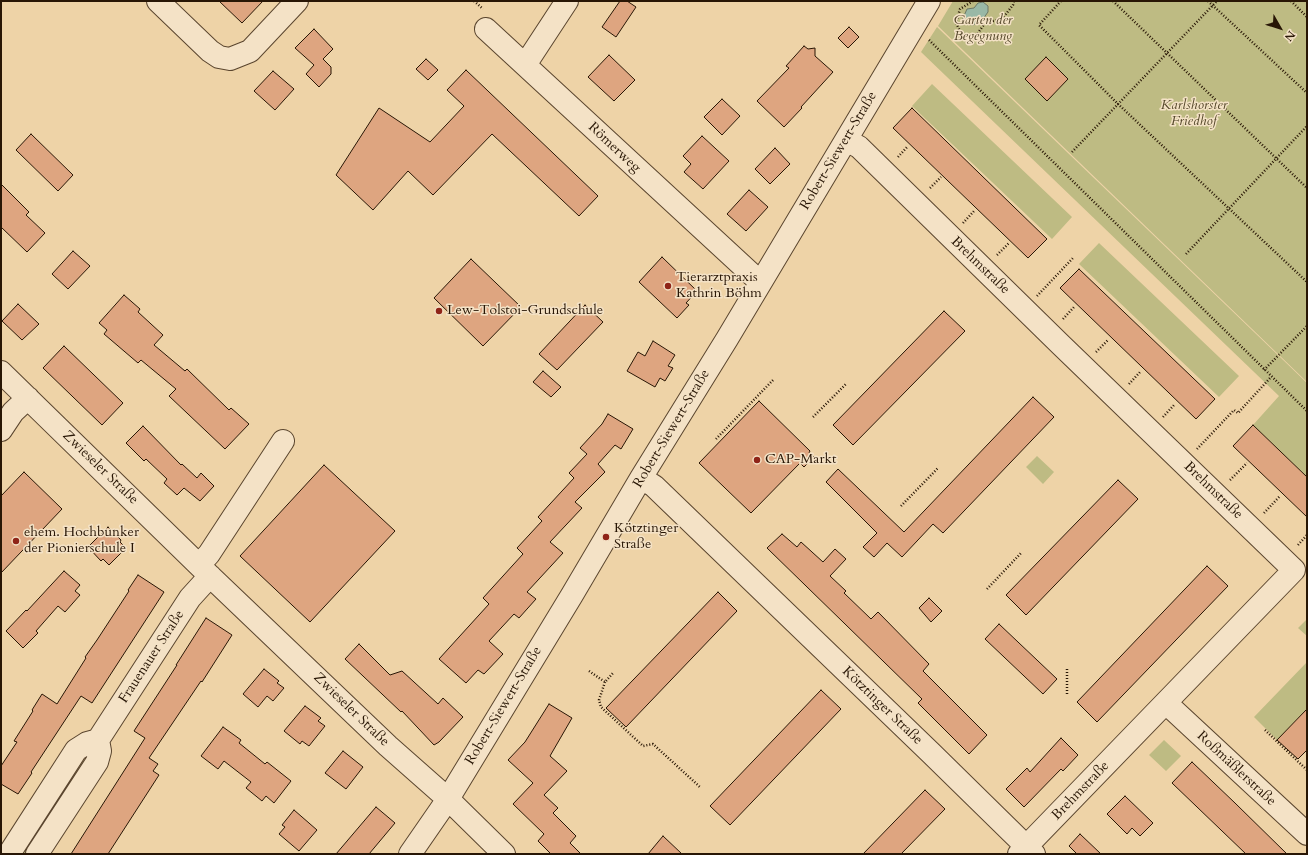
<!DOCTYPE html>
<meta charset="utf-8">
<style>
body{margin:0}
#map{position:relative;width:1308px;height:855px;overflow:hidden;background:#eed3a7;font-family:Cardo,serif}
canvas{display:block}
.frame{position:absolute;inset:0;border:2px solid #281605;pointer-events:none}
.north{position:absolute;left:1260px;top:8px;width:40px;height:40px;-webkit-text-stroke:3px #f4e2c6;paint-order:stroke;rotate:129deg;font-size:11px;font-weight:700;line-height:16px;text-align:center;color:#281605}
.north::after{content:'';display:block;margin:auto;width:14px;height:18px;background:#281605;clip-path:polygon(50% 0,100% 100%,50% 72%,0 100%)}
</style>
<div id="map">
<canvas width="1308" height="855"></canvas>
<div class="frame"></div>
<div class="north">N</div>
</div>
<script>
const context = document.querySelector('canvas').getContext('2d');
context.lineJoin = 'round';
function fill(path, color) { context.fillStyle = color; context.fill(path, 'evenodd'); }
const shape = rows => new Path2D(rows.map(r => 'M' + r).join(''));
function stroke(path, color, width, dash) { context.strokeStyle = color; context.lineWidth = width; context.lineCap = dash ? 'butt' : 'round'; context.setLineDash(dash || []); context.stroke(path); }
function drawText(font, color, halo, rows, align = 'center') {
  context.font = font + ' Cardo,serif'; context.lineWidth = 3; context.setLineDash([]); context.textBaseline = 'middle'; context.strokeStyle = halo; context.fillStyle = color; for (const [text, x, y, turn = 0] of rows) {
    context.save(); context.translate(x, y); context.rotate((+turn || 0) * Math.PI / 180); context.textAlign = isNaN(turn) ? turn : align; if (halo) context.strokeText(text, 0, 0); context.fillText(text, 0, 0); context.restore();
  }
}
fill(shape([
 [953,1,1307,1,1307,382,938,26],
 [937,27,1307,383,1307,477,1253,425,1279,396,921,52],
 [932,84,1072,217,1052,239,912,106],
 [1099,243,1239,376,1219,397,1079,264],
 [1037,456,1054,472,1043,484,1026,467],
 [1307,619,1307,636,1298,628],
 [1307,662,1307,709,1277,740,1254,717],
 [1164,740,1181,756,1166,771,1149,755],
 [80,758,88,764,29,854,17,854]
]), '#bebb83');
const water = shape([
 [983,2,988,6,988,12,983,19,973,25,968,24,963,22,963,18,967,9,974,8,978,3,983,2]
]);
fill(water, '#99b8a6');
stroke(water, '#6c7766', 1);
const building = shape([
 [219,1,263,1,242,23,219,1],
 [620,1,627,1,636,7,616,37,602,27,620,1],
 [849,27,859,37,848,48,838,38,849,27],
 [314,29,333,49,323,59,331,67,331,74,319,87,306,74,314,65,295,48,314,29],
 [804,46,808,49,815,48,815,56,833,72,801,107,802,108,784,127,757,101,789,68,786,66,804,46],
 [609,55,635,80,614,101,588,77,609,55],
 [1046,57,1068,79,1047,101,1025,79,1046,57],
 [426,59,438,70,428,80,416,69,426,59],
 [466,70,598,196,579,216,492,134,433,195,408,171,373,210,336,175,379,108,430,142,464,106,447,90,466,70],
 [273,71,294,89,275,110,254,91,273,71],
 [722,99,740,116,722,135,704,117,722,99],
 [912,108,1047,239,1028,258,893,128,912,108],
 [31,134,73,175,58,191,16,150,31,134],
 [702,136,729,161,703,189,684,172,691,164,683,156,702,136],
 [775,148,790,164,770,184,755,169,775,148],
 [1,184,29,212,26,215,45,233,27,252,1,227,1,184],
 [749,190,768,207,746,231,727,214,749,190],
 [73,251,90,266,68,289,52,274,73,251],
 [662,257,697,291,686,303,689,305,677,318,639,282,662,257],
 [471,259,521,307,483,346,434,298,471,259],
 [1079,269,1215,399,1196,419,1060,288,1079,269],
 [124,295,140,309,138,312,163,335,154,345,185,371,187,369,229,410,231,408,249,424,225,449,169,396,176,389,141,360,138,363,104,334,107,330,99,323,124,295],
 [18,304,39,324,22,340,2,321,18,304],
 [585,305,603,322,557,370,539,354,585,305],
 [944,311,965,331,853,445,833,425,944,311],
 [653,341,675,355,668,366,673,368,665,381,660,378,655,387,627,371,638,352,645,356,653,341],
 [64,346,123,403,102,425,43,368,64,346],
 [543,371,561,387,551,397,533,382,543,371],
 [1033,397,1054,417,943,533,933,524,902,557,887,543,874,557,863,547,877,533,826,482,838,469,904,532,1033,397],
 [759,401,810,451,809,453,814,457,804,467,800,463,751,513,699,463,759,401],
 [608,414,633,429,621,449,615,445,598,464,605,472,575,502,582,508,550,542,563,553,527,592,536,599,519,618,514,614,489,641,503,654,484,674,478,670,466,683,439,659,489,604,483,598,523,554,517,548,542,521,538,517,574,478,569,473,587,454,580,448,602,424,608,414],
 [1253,425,1307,477,1307,517,1233,446,1253,425],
 [143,426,181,465,182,464,197,478,201,473,214,486,200,501,184,488,177,495,164,483,167,479,146,459,144,461,126,443,143,426],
 [324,465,395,531,310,622,240,556,324,465],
 [24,472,62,509,1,573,1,496,24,472],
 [1118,480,1138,499,1026,615,1006,595,1118,480],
 [108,527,121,540,120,542,126,548,109,565,103,559,101,561,88,547,108,527],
 [782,534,797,547,801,542,823,562,835,549,846,559,830,576,846,591,844,593,871,619,878,612,929,664,923,671,987,735,969,754,918,703,922,699,767,548,782,534],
 [1207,566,1228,586,1097,722,1077,702,1207,566],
 [64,571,80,585,75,591,80,595,65,612,58,606,36,631,38,633,23,648,6,631,26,610,27,611,64,571],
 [138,575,164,592,92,703,81,696,31,772,32,773,18,794,1,784,1,766,17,742,14,741,33,711,32,710,42,694,57,704,86,658,85,657,97,640,129,591,128,590,138,575],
 [718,592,737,611,626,727,606,708,718,592],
 [929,598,942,611,931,622,919,608,929,598],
 [206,618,232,635,202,682,201,681,149,758,158,764,153,771,159,775,108,854,71,854,145,738,134,731,177,665,176,665,206,618],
 [999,624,1057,679,1043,694,985,639,999,624],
 [359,644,390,675,402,671,438,704,443,698,463,717,439,742,434,745,402,711,401,712,345,659,359,644],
 [264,669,279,681,277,683,284,688,273,701,267,696,258,707,243,694,264,669],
 [821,690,841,709,730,825,710,806,821,690],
 [549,704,572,718,550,756,567,771,544,795,558,808,553,813,576,836,570,843,581,854,551,854,538,841,544,834,513,804,533,783,508,760,525,742,549,704],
 [305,706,321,718,318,721,325,726,309,746,302,741,300,744,284,731,305,706],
 [1307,709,1307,750,1298,759,1277,740,1307,709],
 [223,727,241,740,239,743,265,764,267,762,291,781,274,803,266,796,262,801,246,788,251,782,224,761,218,769,201,756,223,727],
 [1061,738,1078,755,1063,771,1061,769,1024,807,1006,789,1027,768,1030,772,1061,738],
 [343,751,363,767,346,789,325,773,343,751],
 [1192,762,1235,803,1287,854,1246,854,1172,783,1192,762],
 [925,790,945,809,901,854,863,854,925,790],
 [1125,796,1153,823,1140,836,1132,828,1127,834,1107,814,1125,796],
 [376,807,395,823,369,854,336,854,376,807],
 [294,810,317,830,299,851,279,834,285,827,282,825,294,810],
 [1080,834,1101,854,1077,854,1069,846,1080,834],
 [663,836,682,854,648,854,663,836]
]);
fill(building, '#dea580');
stroke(building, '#281605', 1);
const minor = shape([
 [158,1,210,51,219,57,230,59,250,51,297,1],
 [486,29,760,282],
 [525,65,567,1],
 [846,140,859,147,1060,344,1294,570,1019,854],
 [1,372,210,576,388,746,448,799,504,854],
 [1,430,13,412,28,398],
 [641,478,654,486,932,754,1034,854],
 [199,565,209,554,283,441],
 [1166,703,1307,834],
 [9,854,76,750,87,743,98,740],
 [37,854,97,762,100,751,98,740,190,598,210,576],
 [410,854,448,799,572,595,641,478,727,339,929,1]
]);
stroke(minor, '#5a452e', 24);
stroke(shape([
 [474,1,483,9],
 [973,1,960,9,956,23,961,33,969,38,978,33,985,23,1002,19,1013,5,1014,1],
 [1061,1,1039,25,1118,104,1307,282],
 [1113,1,1307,188],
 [1208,1,1307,93],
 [1291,1,1307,17],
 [929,40,1307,411],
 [1072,152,1217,1],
 [898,157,908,146],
 [930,188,941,177],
 [963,223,975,210],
 [1186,254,1307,126],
 [997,255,1009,243],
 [1037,296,1073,258],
 [1063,319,1075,306],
 [1096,352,1108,340],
 [1264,370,1307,326],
 [1129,384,1141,371],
 [813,417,846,384],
 [1163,417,1175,404],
 [716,439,774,379],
 [1197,449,1234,410,1238,413,1271,377],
 [1230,480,1247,463],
 [901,506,938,468],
 [1264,513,1280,496],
 [1298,545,1307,535],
 [987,589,1022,552],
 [589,671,605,682,613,673],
 [605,682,599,700,601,707,643,746,653,744,701,788],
 [1067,694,1067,669],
 [1265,730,1307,770]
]), '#281605', 2.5, [1, 2]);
stroke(minor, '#f4e2c6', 22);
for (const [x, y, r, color] of [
 [668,286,4,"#8f2418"],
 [439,311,4,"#8f2418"],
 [757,460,4,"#8f2418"],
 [606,537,4,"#8f2418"],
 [16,541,4,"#8f2418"]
]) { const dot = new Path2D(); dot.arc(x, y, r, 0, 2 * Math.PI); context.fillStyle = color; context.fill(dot); stroke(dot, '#f4e2c6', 1.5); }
drawText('italic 14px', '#55482b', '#f4e2c6', [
 ["Garten der",983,21],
 ["Begegnung",983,37],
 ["Karlshorster",1194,106],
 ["Friedhof",1194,122]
]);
drawText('14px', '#281605', '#f4e2c6', [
 ["Römerweg",614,148,43],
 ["Robert-Siewert-Straße",839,151,-59],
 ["Brehmstraße",980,266,44],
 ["Robert-Siewert-Straße",672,429,-59],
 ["Zwieseler Straße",100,468,44],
 ["Brehmstraße",1213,491,44],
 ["Frauenauer Straße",152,657,-57],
 ["Robert-Siewert-Straße",504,706,-59],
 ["Kötztinger Straße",882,706,44],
 ["Zwieseler Straße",351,710,44],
 ["Roßmäßlerstraße",1236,769,43],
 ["Brehmstraße",1081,791,-46]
]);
drawText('14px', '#281605', '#f4e2c6', [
 ["Tierarztpraxis",676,278],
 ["Kathrin Böhm",676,294],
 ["Lew-Tolstoi-Grundschule",447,311],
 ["CAP-Markt",765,460],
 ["Kötztinger",614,529],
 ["Straße",614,545],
 ["ehem. Hochbunker",24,533],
 ["der Pionierschule I",24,549]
], 'left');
</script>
